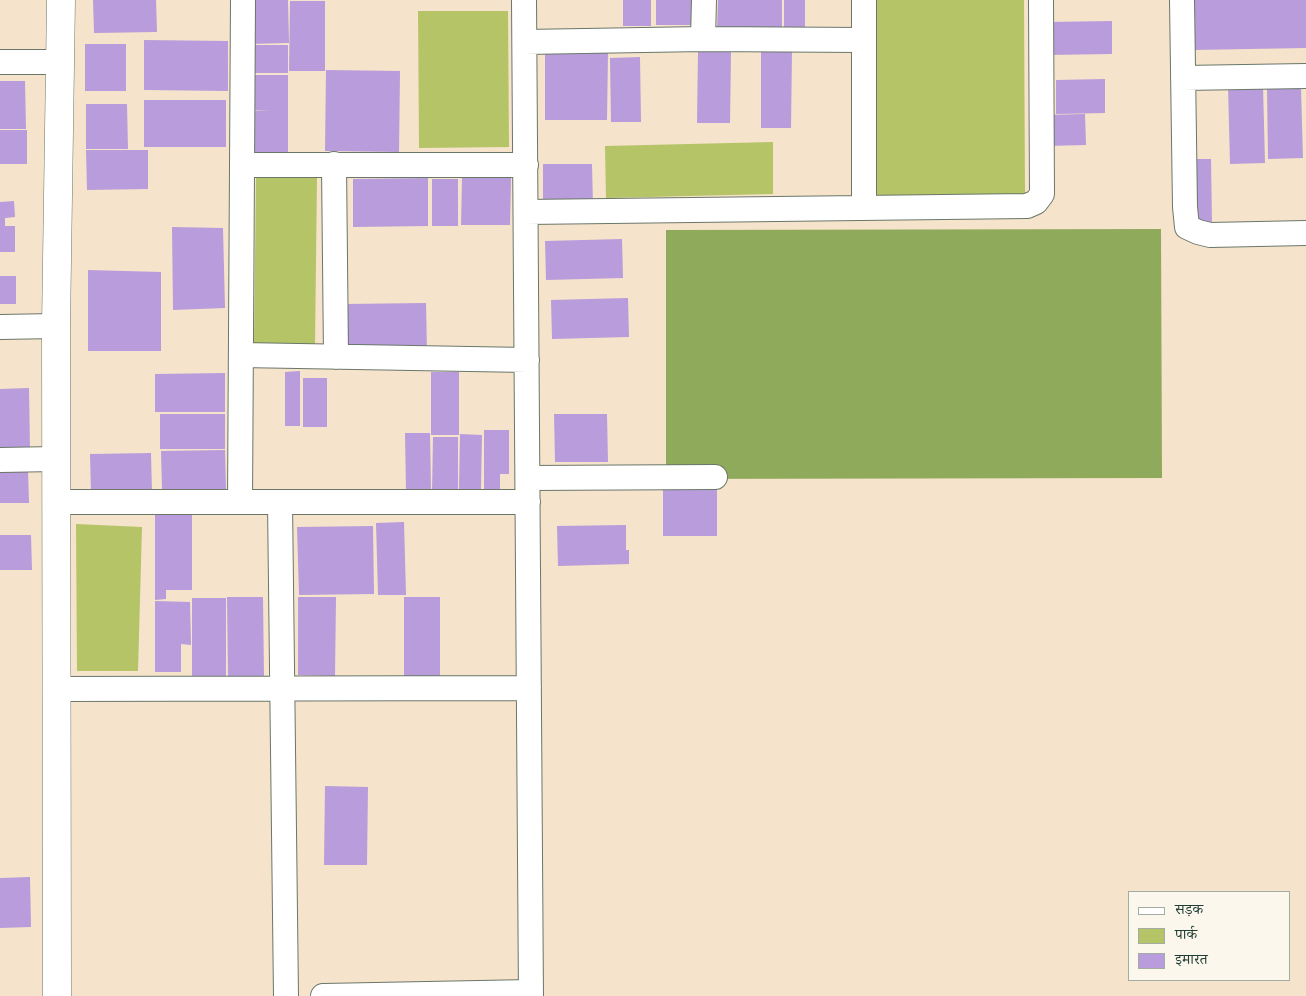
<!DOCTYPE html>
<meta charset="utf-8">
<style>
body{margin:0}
#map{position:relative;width:1306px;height:996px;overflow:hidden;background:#f6e3cb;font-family:Cardo,"Noto Serif Devanagari",serif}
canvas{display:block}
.legend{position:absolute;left:1128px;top:891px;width:162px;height:90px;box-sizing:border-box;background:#fbf7ec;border:1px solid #a3ada2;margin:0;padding:6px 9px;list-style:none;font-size:15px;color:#1f3d34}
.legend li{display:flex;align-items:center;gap:10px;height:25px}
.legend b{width:25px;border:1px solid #a3ada2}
</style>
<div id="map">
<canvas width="1306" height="996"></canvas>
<ul class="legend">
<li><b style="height:6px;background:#fff"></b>सड़क</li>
<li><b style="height:14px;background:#b5c467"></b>पार्क</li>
<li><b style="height:14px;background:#b89cdb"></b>इमारत</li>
</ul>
</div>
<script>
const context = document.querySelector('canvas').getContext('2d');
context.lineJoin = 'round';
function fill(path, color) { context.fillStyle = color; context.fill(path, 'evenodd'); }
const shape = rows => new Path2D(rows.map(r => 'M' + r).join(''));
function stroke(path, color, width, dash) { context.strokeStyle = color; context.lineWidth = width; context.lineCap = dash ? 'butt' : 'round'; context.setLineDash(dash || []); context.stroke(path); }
fill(shape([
 [876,0,1024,0,1025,194,874,198],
 [418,11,508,11,509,147,419,148],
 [773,142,773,194,606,198,605,146],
 [256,176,317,177,315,345,254,344],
 [76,524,142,527,138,671,77,671]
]), '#b5c467');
fill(shape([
 [1161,229,1162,478,666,479,666,230]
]), '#90aa5c');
fill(shape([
 [93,0,156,0,157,32,94,33],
 [248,0,288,0,289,43,249,44],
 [623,0,651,0,651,26,623,26],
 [656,0,692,0,691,25,656,25],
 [718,0,782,0,782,29,717,29],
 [784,0,805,0,805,29,784,29],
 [1192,0,1306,0,1306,48,1193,50],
 [290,1,325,1,325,71,289,71],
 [1112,21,1112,54,1047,55,1047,22],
 [144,40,228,41,228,91,144,90],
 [85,44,126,44,126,91,85,91],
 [248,45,288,45,288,73,248,73],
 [698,51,731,52,730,123,697,123],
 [761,51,792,51,791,128,761,128],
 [545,53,608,53,607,120,545,120],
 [640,57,641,122,611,122,610,58],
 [326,70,400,71,399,152,325,151],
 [247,75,288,75,288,158,245,159,244,111,270,110,247,110],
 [1105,79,1105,113,1056,114,1056,80],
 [0,81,25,81,26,129,0,129],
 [1263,85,1265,163,1230,164,1228,86],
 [1301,88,1303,158,1268,159,1267,89],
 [144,100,226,100,226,147,144,147],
 [86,104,127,104,128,149,86,149],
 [1085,114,1086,145,1046,146,1045,115],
 [0,130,27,130,27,164,0,164],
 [86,150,148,150,148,189,87,190],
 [1190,159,1211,159,1212,224,1191,224],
 [543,164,592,164,593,207,543,207],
 [428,178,428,226,353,227,353,179],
 [462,178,511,178,510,225,461,225],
 [432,179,458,179,458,226,432,226],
 [14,201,15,217,5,218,5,226,15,226,15,252,0,252,0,202],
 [172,227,223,228,225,308,173,310],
 [622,239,623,278,546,280,545,241],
 [88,270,161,272,161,351,88,351],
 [0,276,16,276,16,304,0,304],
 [628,298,629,337,552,339,551,300],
 [426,303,427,352,346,354,345,304],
 [300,371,300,426,285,426,285,372],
 [431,372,459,372,459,435,431,435],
 [225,373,225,412,155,412,155,374],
 [303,378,327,378,327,427,303,427],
 [29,388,30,450,0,450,0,389],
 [160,414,225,414,225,449,160,449],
 [554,414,607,414,608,462,555,462],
 [484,430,509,430,509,474,500,474,500,492,484,492],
 [405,433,430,433,431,491,406,491],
 [460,434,482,435,481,489,459,489],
 [433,437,458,437,458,493,432,493],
 [225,450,226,489,162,490,161,451],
 [151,453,152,492,91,493,90,454],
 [28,470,29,503,0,503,0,471],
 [717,489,717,536,663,536,663,490],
 [155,513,192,513,192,590,166,590,166,599,155,600],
 [404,522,406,595,378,595,376,523],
 [626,525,626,550,629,550,629,564,558,566,557,526],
 [373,526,374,594,299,595,297,527],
 [0,535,31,535,32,570,0,570],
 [227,597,263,597,264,677,228,677],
 [298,597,336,597,335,676,298,675],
 [404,597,440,597,440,677,404,676],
 [192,598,226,598,226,677,192,677],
 [155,601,190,602,191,645,181,644,181,672,155,672],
 [325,786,368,787,367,865,324,865],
 [30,877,31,927,0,928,0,878]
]), '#b89cdb');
const street = shape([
 [524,0,531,996],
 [1182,0,1185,207,1187,227,1198,232,1210,235,1306,233],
 [703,39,704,0],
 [525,42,703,39,864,40],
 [0,62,60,62],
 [1183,78,1306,76],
 [334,164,336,357],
 [242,165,526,165],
 [864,208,864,0],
 [526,212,1027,206,1036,202,1042,194,1041,0],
 [0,327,56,326],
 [241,355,527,360],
 [0,460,56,459],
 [528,478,715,477],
 [56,502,528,502],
 [240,502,243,0],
 [280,502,286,996],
 [56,689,529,688],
 [323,996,531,992]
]);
const secondary = shape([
 [57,996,56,326,61,0]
]);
stroke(street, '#6a7769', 26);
stroke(secondary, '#6a7769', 29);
stroke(street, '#fff', 24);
stroke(secondary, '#fff', 28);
</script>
